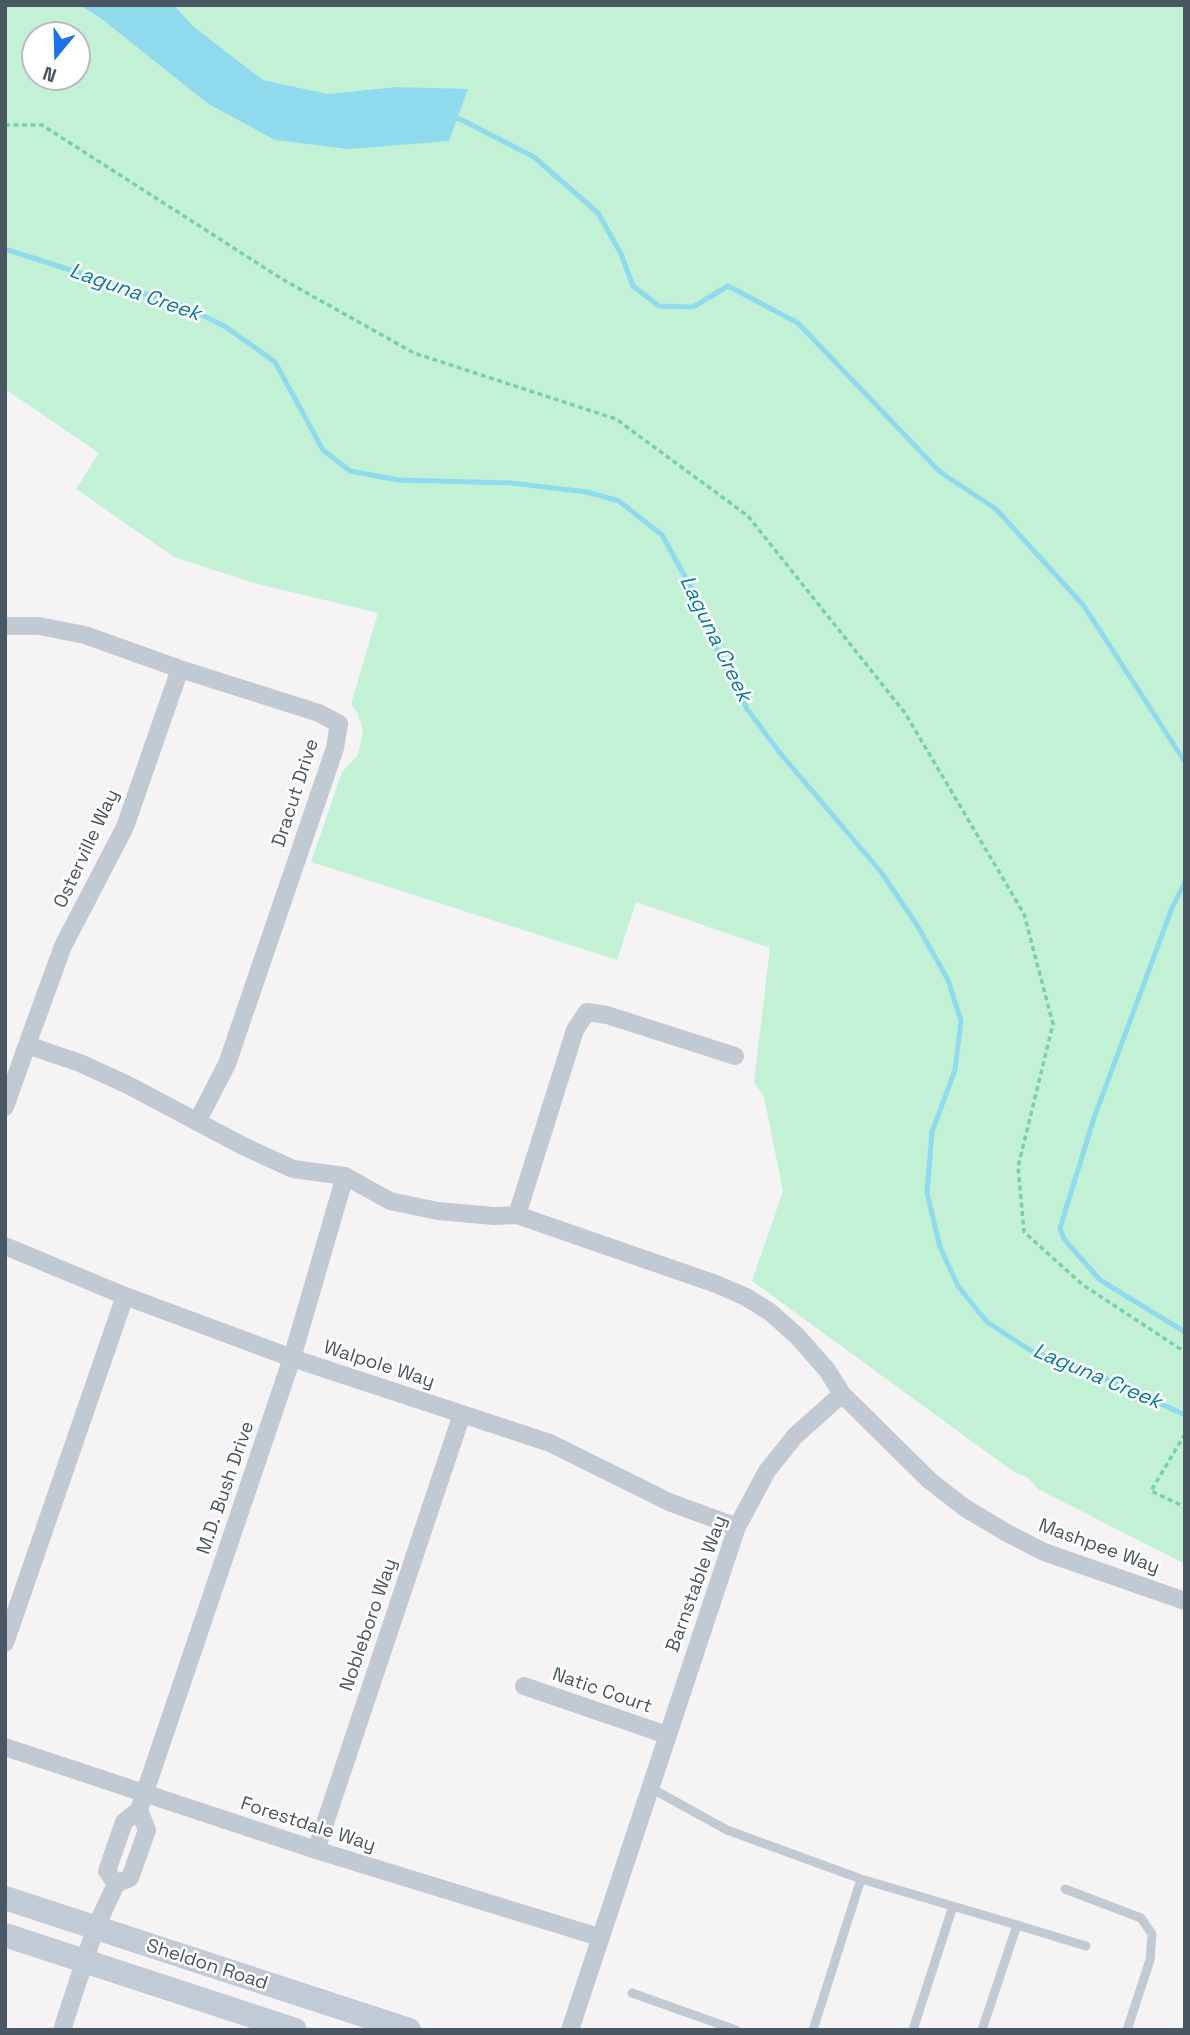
<!DOCTYPE html>
<style>
body{margin:0}
#map{position:relative;width:1190px;height:2035px;overflow:hidden;background:#f5f3f3;font-family:"Space Grotesk",sans-serif}
canvas{display:block}
.frame{position:absolute;inset:0;border:7px solid #4a5661;pointer-events:none}
.north{position:absolute;left:21px;top:21px;width:70px;height:70px;box-sizing:border-box;background:#fff;border:2px solid #b7bbc0;border-radius:50%;rotate:199deg;font-size:19px;font-weight:700;line-height:28px;text-align:center;color:#4a5661}
.north::after{content:'';display:block;margin:auto;width:24px;height:32px;background:#1a73e8;clip-path:polygon(50% 0,100% 100%,50% 72%,0 100%)}
</style>
<div id="map">
<canvas width="1190" height="2035"></canvas>
<div class="frame"></div>
<div class="north">N</div>
</div>
<script>
const context = document.querySelector('canvas').getContext('2d');
context.lineJoin = 'round';
function fill(path, color) { context.fillStyle = color; context.fill(path, 'evenodd'); }
const shape = rows => new Path2D(rows.map(r => 'M' + r).join(''));
function stroke(path, color, width, dash) { context.strokeStyle = color; context.lineWidth = width; context.lineCap = dash ? 'butt' : 'round'; context.setLineDash(dash || []); context.stroke(path); }
function drawText(font, color, halo, rows, align = 'center') {
  context.font = font + ' "Space Grotesk",sans-serif'; context.lineWidth = 5; context.setLineDash([]); context.textBaseline = 'middle'; context.strokeStyle = halo; context.fillStyle = color; for (const [text, x, y, turn = 0] of rows) {
    context.save(); context.translate(x, y); context.rotate((+turn || 0) * Math.PI / 180); context.textAlign = isNaN(turn) ? turn : align; if (halo) context.strokeText(text, 0, 0); context.fillText(text, 0, 0); context.restore();
  }
}
fill(shape([
 [5,5,79,5,99,17,207,103,468,90,395,87,328,94,263,80,194,27,174,5,1185,5,1185,1564,1038,1489,1027,1477,1014,1472,752,1281,783,1191,764,1097,754,1082,770,948,636,902,617,960,311,862,342,772,358,755,363,730,358,714,351,704,378,613,254,583,174,557,76,489,99,453,5,389],
 [35,35,77,35,77,77,35,77]
]), '#c3f1d5');
fill(shape([
 [79,5,174,5,194,27,263,80,328,94,395,87,468,89,449,141,349,149,275,140,207,103,99,17]
]), '#90daee');
stroke(shape([
 [452,117,462,120,534,157,598,213,621,254,633,286,659,306,693,307,728,286,798,323,940,472,996,509,1084,606,1185,762],
 [5,249,186,307,226,327,275,362,323,450,350,471,398,480,511,483,587,492,619,501,662,535,693,591,716,648,747,709,780,753,881,872,917,925,948,980,961,1021,955,1070,932,1132,927,1193,940,1247,958,1286,987,1322,1033,1352,1088,1370,1185,1415],
 [1185,882,1172,908,1094,1118,1060,1228,1064,1239,1100,1280,1185,1332]
]), '#90daee', 5);
stroke(shape([
 [5,125,42,125,282,279,414,353,616,419,748,516,905,713,1024,914,1053,1024,1018,1167,1024,1232,1083,1285,1185,1352],
 [1185,1434,1151,1491,1185,1507]
]), '#7ad0a6', 3.5, [5, 3.5]);
stroke(shape([
 [649,1787,727,1830,861,1879,813,2030],
 [861,1879,1017,1925,982,2030],
 [1065,1889,1141,1918,1152,1934,1150,1960,1127,2030],
 [1017,1925,1086,1946],
 [632,1993,736,2030],
 [913,2030,953,1906]
]), '#c1cad2', 9);
stroke(shape([
 [5,626,39,626,85,635,180,669,319,713,339,724,335,748,227,1064,197,1122],
 [27,1045,63,946,125,827,180,669],
 [5,1107,27,1045,80,1063,128,1085,243,1146,293,1169,345,1176,390,1201,438,1211,494,1216,517,1215,716,1284,746,1297,770,1312,797,1336,827,1370,842,1394,795,1436,767,1471,737,1527,570,2030],
 [517,1215,575,1030,587,1012,607,1015,735,1056],
 [5,1246,125,1296,292,1358,550,1443,669,1502,737,1527],
 [842,1394,929,1480,965,1508,1007,1533,1044,1552,1185,1601],
 [5,1643,125,1296],
 [524,1686,667,1735],
 [5,1747,316,1850,599,1937],
 [139,1810,124,1822,107,1871,116,1884,130,1878,147,1830,139,1810,144,1795,292,1358,345,1176],
 [316,1850,462,1414],
 [62,2030,95,1929,116,1884]
]), '#c1cad2', 18);
stroke(shape([
 [5,1898,409,2030],
 [5,1935,295,2030]
]), '#c1cbd6', 24);
drawText('19px', '#4a5661', '#fff', [
 ["Dracut Drive",296,793,-72],
 ["Osterville Way",87,849,-65],
 ["Walpole Way",379,1365,18],
 ["M.D. Bush Drive",226,1488,-71],
 ["Mashpee Way",1099,1547,20],
 ["Barnstable Way",697,1584,-70],
 ["Nobleboro Way",369,1625,-71],
 ["Natic Court",602,1691,19],
 ["Forestdale Way",308,1825,18],
 ["Sheldon Road",207,1965,18]
]);
drawText('italic 21px', '#0c7c9b', '#fff', [
 ["Laguna Creek",135,293,19],
 ["Laguna Creek",715,639,64],
 ["Laguna Creek",1097,1377,23]
]);
</script>
